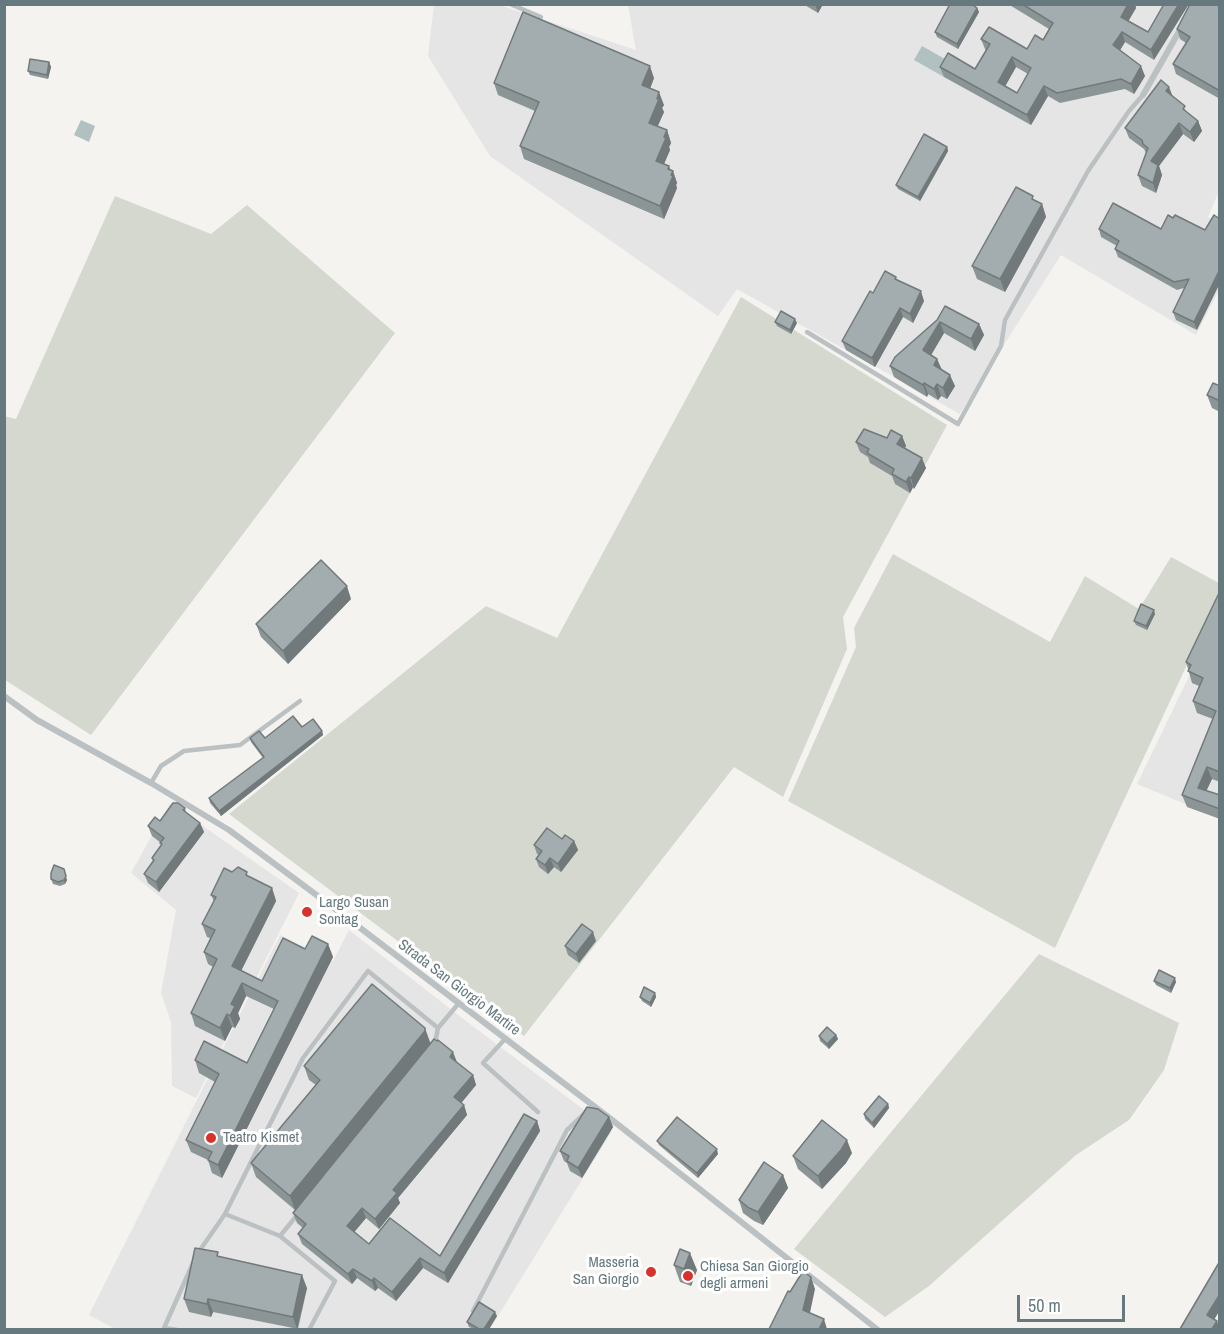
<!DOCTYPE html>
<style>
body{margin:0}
#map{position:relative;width:1224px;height:1334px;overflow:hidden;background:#f4f3f0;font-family:"Archivo Narrow",sans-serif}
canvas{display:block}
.frame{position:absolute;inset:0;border:6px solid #65797f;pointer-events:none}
.scale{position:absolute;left:1017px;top:1295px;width:108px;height:27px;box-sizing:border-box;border:3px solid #65797f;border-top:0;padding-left:8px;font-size:18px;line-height:21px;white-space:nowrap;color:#65797f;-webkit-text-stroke:4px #fff;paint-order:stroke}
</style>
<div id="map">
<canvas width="1224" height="1334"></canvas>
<div class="frame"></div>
<div class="scale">50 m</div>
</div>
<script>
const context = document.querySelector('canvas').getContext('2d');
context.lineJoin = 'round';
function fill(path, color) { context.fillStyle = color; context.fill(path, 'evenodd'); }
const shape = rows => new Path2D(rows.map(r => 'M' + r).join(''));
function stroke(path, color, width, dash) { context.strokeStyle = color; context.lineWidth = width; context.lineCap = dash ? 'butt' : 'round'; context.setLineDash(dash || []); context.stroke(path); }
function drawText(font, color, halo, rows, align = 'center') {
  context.font = font + ' "Archivo Narrow",sans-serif'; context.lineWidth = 6; context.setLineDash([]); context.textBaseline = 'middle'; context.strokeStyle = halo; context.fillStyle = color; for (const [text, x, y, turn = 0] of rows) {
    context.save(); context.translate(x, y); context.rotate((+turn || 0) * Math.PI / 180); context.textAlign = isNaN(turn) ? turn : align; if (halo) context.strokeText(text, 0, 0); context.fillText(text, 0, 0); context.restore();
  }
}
fill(shape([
 [434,5,499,5,636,50,628,5,1219,5,1219,191,1208,217,1219,223,1219,290,1196,335,1061,255,960,414,737,289,718,316,490,156,428,56],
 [1219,614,1219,818,1137,784],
 [170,803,299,893,196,1098,172,1086,171,1022,161,993,176,910,131,873],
 [349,930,466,1021,612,1131,490,1329,117,1330,89,1315,280,935,333,961]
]), '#e4e5e4');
fill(shape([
 [115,196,211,234,247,205,395,333,91,735,5,680,4,416,16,419],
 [741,297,947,425,843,617,847,649,783,797,734,767,524,1036,229,814,486,606,557,638],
 [893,554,1050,642,1085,576,1139,609,1171,557,1219,583,1219,596,1055,948,788,801,856,647,854,628],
 [1039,954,1179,1023,1164,1070,1129,1120,1076,1155,929,1286,885,1317,794,1249]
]), '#d4d8cf');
fill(shape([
 [922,46,952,63,944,77,914,60],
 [81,120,95,126,89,142,74,135]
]), '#b1c1c2');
stroke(shape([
 [510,4,541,17],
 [807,332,958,424,1001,346,1005,320,1088,171,1129,111,1143,95],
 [151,783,161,766,184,751,240,745,300,701],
 [505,1039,483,1063,538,1112],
 [435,1043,438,1028,459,1003],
 [225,1214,280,1236,335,1281,309,1330],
 [280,1236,298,1214],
 [198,1253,225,1214,303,1058,368,971,438,1028],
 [473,1311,567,1130,584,1114],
 [177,1330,164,1328,193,1263]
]), '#bbc0c2', 4.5);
stroke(shape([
 [1143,95,1181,28],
 [4,696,37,720,151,783,229,830,338,911,616,1123,878,1330]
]), '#bbc0c2', 6);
fill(shape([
 [803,4,823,4,818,13],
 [1008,4,1135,4,1136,8,1128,21,1148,32,1154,60,1125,42,1120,50,1145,76,1134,94,1125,89,1060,103,1048,96,1031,125,944,77,940,67,975,69,986,50,985,49,981,39,1027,49,1043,40,1049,29],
 [1016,67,1028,74,1017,93,1005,86],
 [1220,4,1220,99,1176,74,1173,64,1186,43,1180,39,1177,29],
 [977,8,979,12,958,49,937,37,935,32],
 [49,62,51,67,48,79,30,75,28,71],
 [654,78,650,88,664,105,662,108,664,112,657,126,667,130,671,143,669,147,670,150,664,164,673,171,677,183,676,185,677,188,664,219,524,159,520,146,535,111,498,95,494,83],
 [1173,96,1188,113,1198,121,1202,131,1194,142,1183,134,1159,166,1162,175,1156,193,1142,186,1138,175,1146,153,1144,149,1129,138,1125,128],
 [947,147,948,151,920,201,898,189,896,185],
 [1035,200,1042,204,1046,217,1005,292,977,279,972,266],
 [1173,218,1205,230,1197,330,1176,320,1173,312,1184,288,1177,290,1118,257,1115,249,1117,246,1101,237,1099,229,1161,229],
 [896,277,897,280,924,301,913,323,903,317,875,367,846,350,842,341,873,293],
 [937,320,979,324,984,335,975,351,944,333,931,355,937,359,941,369,955,386,947,399,941,396,938,400,928,394,927,397,894,377,890,366],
 [775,322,797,323,791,334,777,326],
 [1220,386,1220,412,1212,408,1207,395],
 [902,436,906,446,905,448,926,468,914,489,913,487,910,493,895,484,892,476,870,463,868,457,860,452,856,442],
 [1220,591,1220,782,1212,779,1206,791,1220,795,1220,819,1187,807,1182,795,1213,719,1197,713,1193,701,1199,686,1192,683,1186,662],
 [351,599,288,664,261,637,256,624],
 [1155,614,1147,630,1136,625,1134,621],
 [302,727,322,731,323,735,221,816,210,803,209,798,263,758,251,742,250,738,265,738],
 [185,808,186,812,200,823,204,832,159,892,148,883,144,874,153,861,152,858,161,846,161,843,152,836,148,826],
 [562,839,574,841,578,850,561,872,554,867,548,874,539,867,536,859,539,855,537,854,534,845],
 [249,877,272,888,276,901,241,971,262,981,305,949,328,944,333,957,222,1178,212,1173,208,1160,191,1152,186,1140,215,1082,199,1073,195,1060,247,1063,274,1009,246,996,238,1013,240,1019,235,1028,232,1027,225,1041,195,1026,191,1013,213,967,208,964,204,952,210,938,207,937,202,924,214,901,211,895],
 [51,879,67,880,65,884,60,886,53,884],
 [596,941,579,963,568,955,565,946],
 [1154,981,1176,982,1171,993,1156,985],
 [655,993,656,997,651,1007,642,1001,640,997],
 [836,1035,838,1039,829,1049,820,1041,819,1036],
 [430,1042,430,1045,457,1062,473,1075,476,1085,461,1103,464,1105,467,1115,398,1198,400,1203,379,1229,366,1218,354,1232,369,1244,440,1256,537,1121,540,1131,448,1283,423,1268,396,1301,378,1288,375,1291,357,1278,352,1284,302,1244,298,1234,303,1228,297,1223,293,1213,414,1065,295,1210,256,1177,251,1163,316,1085,309,1080,304,1066],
 [888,1104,889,1108,874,1128,865,1119,864,1114],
 [609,1117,613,1127,582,1178,570,1171,567,1163,564,1161,560,1151],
 [657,1141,718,1154,698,1178,659,1145],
 [852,1153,846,1163,822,1189,798,1169,793,1156],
 [783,1175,788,1188,763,1225,754,1221,743,1213,739,1200],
 [220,1257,307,1288,298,1329,213,1312,211,1317,189,1312,184,1299],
 [674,1265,697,1270,691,1286,680,1282],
 [497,1316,489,1329,474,1329,469,1327,467,1322]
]), '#8c9596');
fill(shape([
 [815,4,823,4,818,13],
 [1128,4,1135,4,1136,8,1125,27,1121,17],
 [1179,4,1189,4,1154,60,1151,50],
 [977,8,979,12,958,49,957,44],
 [1122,32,1125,42,1117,55,1113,45],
 [1012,57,1016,67,1002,92,998,82],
 [49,62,51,67,48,79,47,75],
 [650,66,654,78,647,97,642,85],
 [1141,66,1145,76,1134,94,1131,84],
 [1044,86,1048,96,1031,125,1027,115],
 [1169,87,1173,97,1166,91],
 [659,92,664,105,662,108,664,112,654,135,649,123],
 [1198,121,1202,131,1194,142,1190,132],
 [1179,123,1183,134,1159,166,1162,175,1156,193,1153,183,1151,161],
 [667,130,671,143,669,147,670,150,660,173,656,161],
 [947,147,948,151,920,201,918,197],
 [669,166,671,173,673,171,677,183,676,185,677,188,664,219,660,206],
 [1042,204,1046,217,1005,292,1000,279],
 [1220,269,1220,283,1197,330,1194,322],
 [921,291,924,301,913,323,910,314],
 [900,308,903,317,875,367,872,358],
 [795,319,797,323,791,334,790,330],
 [940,322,944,333,927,362,923,350],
 [979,324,984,335,975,351,971,339],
 [937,359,942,370,934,365],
 [950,375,955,386,947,399,943,388],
 [924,383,928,394,927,397,923,385],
 [937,384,941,396,938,400,934,389],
 [902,436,906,446,901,454,897,444],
 [922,458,926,468,914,489,911,478],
 [909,477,913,487,910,493,906,482],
 [347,586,351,599,288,664,283,651],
 [1154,610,1155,614,1147,630,1146,626],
 [322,731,323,735,221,816,219,811],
 [1207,767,1212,779,1202,800,1198,788],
 [200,823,204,832,159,892,156,882],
 [574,841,578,850,561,872,558,864],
 [550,858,554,867,548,874,545,865],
 [64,869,67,880,65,884,64,880],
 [272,888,276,901,237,979,232,966],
 [593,932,596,941,579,963,576,954],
 [328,944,333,957,222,1178,218,1165],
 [1175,978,1176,982,1171,993,1170,988],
 [242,983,246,996,238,1013,240,1019,235,1028,230,1016,231,1004],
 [655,993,656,997,651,1007,650,1003],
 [227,1014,232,1027,225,1041,220,1028],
 [425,1028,430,1042,430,1045,295,1210,290,1196],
 [836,1035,838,1039,829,1049,827,1044],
 [453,1052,457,1062,450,1057],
 [473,1075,476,1085,458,1107,454,1097],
 [888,1104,889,1108,874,1128,872,1123],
 [464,1105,467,1115,398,1198,400,1203,379,1229,375,1219,393,1190],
 [609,1117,613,1127,582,1178,578,1168],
 [537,1121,540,1131,448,1283,444,1273],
 [847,1140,852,1153,846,1163,822,1189,818,1176],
 [717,1149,718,1154,698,1178,697,1173],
 [783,1175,788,1188,763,1225,758,1212],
 [362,1208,366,1218,351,1236,347,1226],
 [690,1253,697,1270,691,1286,684,1269],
 [420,1258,423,1268,396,1301,392,1292],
 [353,1269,357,1278,352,1284,348,1274],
 [302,1275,307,1288,297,1329,293,1317],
 [811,1277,815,1289,808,1322,803,1310],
 [374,1278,378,1288,375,1291,372,1281],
 [1220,1294,1220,1310,1211,1325,1207,1315],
 [208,1299,213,1312,211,1317,207,1304],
 [495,1312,497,1316,489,1329,484,1329],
 [824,1319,827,1329,819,1329],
 [1217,1321,1220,1329,1212,1329]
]), '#72797a');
const building = shape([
 [950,4,971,4,977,8,957,44,935,32,950,4],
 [1022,4,1128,4,1121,17,1148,32,1164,4,1179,4,1151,50,1122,32,1113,45,1141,66,1131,84,1121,79,1057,93,1044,86,1027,115,940,67,948,53,975,69,990,44,981,39,989,27,1027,49,1035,35,1043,40,1053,23,1022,4],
 [1012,57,1031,68,1017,93,998,82,1012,57],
 [1190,4,1220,4,1220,91,1173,64,1190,37,1177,29,1190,4],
 [523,12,650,66,642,85,659,92,657,99,659,99,649,123,667,130,664,137,666,138,656,161,669,166,668,169,673,171,671,175,673,176,660,206,520,146,539,102,494,83,523,12],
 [30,59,49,62,47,75,28,71,30,59],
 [1161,80,1169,87,1166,91,1185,106,1183,109,1198,121,1190,132,1179,123,1151,161,1158,165,1153,183,1138,175,1148,148,1143,144,1142,140,1125,128,1161,80],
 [924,134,947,147,918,197,896,185,924,134],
 [1016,187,1033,196,1032,199,1042,204,1000,279,972,266,1016,187],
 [1113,203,1161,229,1168,215,1173,218,1175,215,1205,230,1214,215,1220,219,1220,269,1194,322,1173,312,1189,279,1174,282,1115,249,1119,241,1099,229,1113,203],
 [885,271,896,277,895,279,921,291,910,314,900,308,872,358,842,341,870,291,873,293,885,271],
 [945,306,979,324,971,339,940,322,923,350,937,359,934,365,950,375,943,388,937,384,934,389,924,383,923,385,890,366,895,357,937,320,945,306],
 [781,311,795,319,790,330,775,322,781,311],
 [1213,383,1220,386,1220,401,1207,395,1213,383],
 [864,429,887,438,891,430,902,436,897,444,922,458,911,478,909,477,906,482,892,474,894,469,867,453,869,449,856,442,864,429],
 [321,560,347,586,283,651,256,624,321,560],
 [1220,591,1220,772,1207,767,1198,788,1220,795,1220,809,1182,795,1216,711,1193,701,1203,678,1188,671,1191,665,1186,662,1220,591],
 [1141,604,1154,610,1146,626,1134,621,1141,604],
 [293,716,302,727,313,719,322,731,219,811,209,798,264,757,250,738,259,731,265,738,293,716],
 [173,803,178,803,185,808,183,810,200,823,156,882,144,874,154,860,152,858,162,844,160,843,164,838,148,826,155,817,160,821,173,803],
 [547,828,562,839,565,835,574,841,558,864,550,858,545,865,536,859,542,851,534,845,547,828],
 [54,865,64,869,66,876,64,880,58,882,51,879,51,873,54,865],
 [238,867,247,872,246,875,272,888,232,966,262,981,283,938,305,949,312,936,328,944,218,1165,208,1160,212,1152,186,1140,219,1074,195,1060,204,1041,247,1063,278,1001,242,983,231,1004,235,1006,230,1016,227,1014,220,1028,191,1013,217,959,204,952,215,930,202,924,216,897,211,895,224,868,232,872,238,867],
 [582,924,593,932,576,954,565,946,582,924],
 [1159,970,1175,978,1170,988,1154,981,1159,970],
 [372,984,425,1028,425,1031,290,1196,251,1163,320,1080,304,1066,372,984],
 [644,987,655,993,650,1003,640,997,644,987],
 [827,1027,836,1035,827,1044,819,1036,827,1027],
 [434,1039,437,1041,438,1040,453,1052,450,1057,473,1075,454,1097,464,1105,393,1190,397,1193,375,1219,362,1208,347,1226,369,1244,390,1218,440,1256,524,1114,537,1121,444,1273,420,1258,392,1292,374,1278,372,1281,353,1269,348,1274,298,1234,306,1224,293,1213,434,1039],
 [879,1096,888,1104,872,1123,864,1114,879,1096],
 [587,1107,598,1109,609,1117,578,1168,567,1161,569,1156,560,1151,587,1107],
 [677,1117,717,1149,697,1173,657,1141,677,1117],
 [822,1120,847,1140,841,1150,818,1176,793,1156,822,1120],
 [764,1162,783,1175,758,1212,749,1208,739,1200,764,1162],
 [195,1248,218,1252,217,1256,302,1275,293,1317,208,1299,207,1304,184,1299,195,1248],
 [680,1249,690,1253,684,1269,674,1265,680,1249],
 [1220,1261,1220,1294,1207,1315,1217,1321,1212,1329,1180,1329,1220,1261],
 [803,1271,811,1277,803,1310,824,1319,819,1329,769,1329,788,1291,790,1292,803,1271],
 [479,1302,495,1312,484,1329,479,1329,467,1322,479,1302]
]);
fill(building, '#a3adaf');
stroke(building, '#72797a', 1.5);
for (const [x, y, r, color] of [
 [307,912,6,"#d8322c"],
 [211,1138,6,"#d8322c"],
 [651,1272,6,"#d8322c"],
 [688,1276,6,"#d8322c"]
]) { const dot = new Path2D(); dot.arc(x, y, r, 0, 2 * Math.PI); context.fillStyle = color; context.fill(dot); stroke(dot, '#fff', 2); }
drawText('15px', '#65797f', '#fff', [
 ["Largo Susan",319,903],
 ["Sontag",319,920],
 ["Teatro Kismet",223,1138],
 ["Masseria",639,1263,"right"],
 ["San Giorgio",639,1280,"right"],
 ["Chiesa San Giorgio",700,1267],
 ["degli armeni",700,1284]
], 'left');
drawText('15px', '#65797f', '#fff', [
 ["Strada San Giorgio Martire",459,988,37]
]);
</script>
